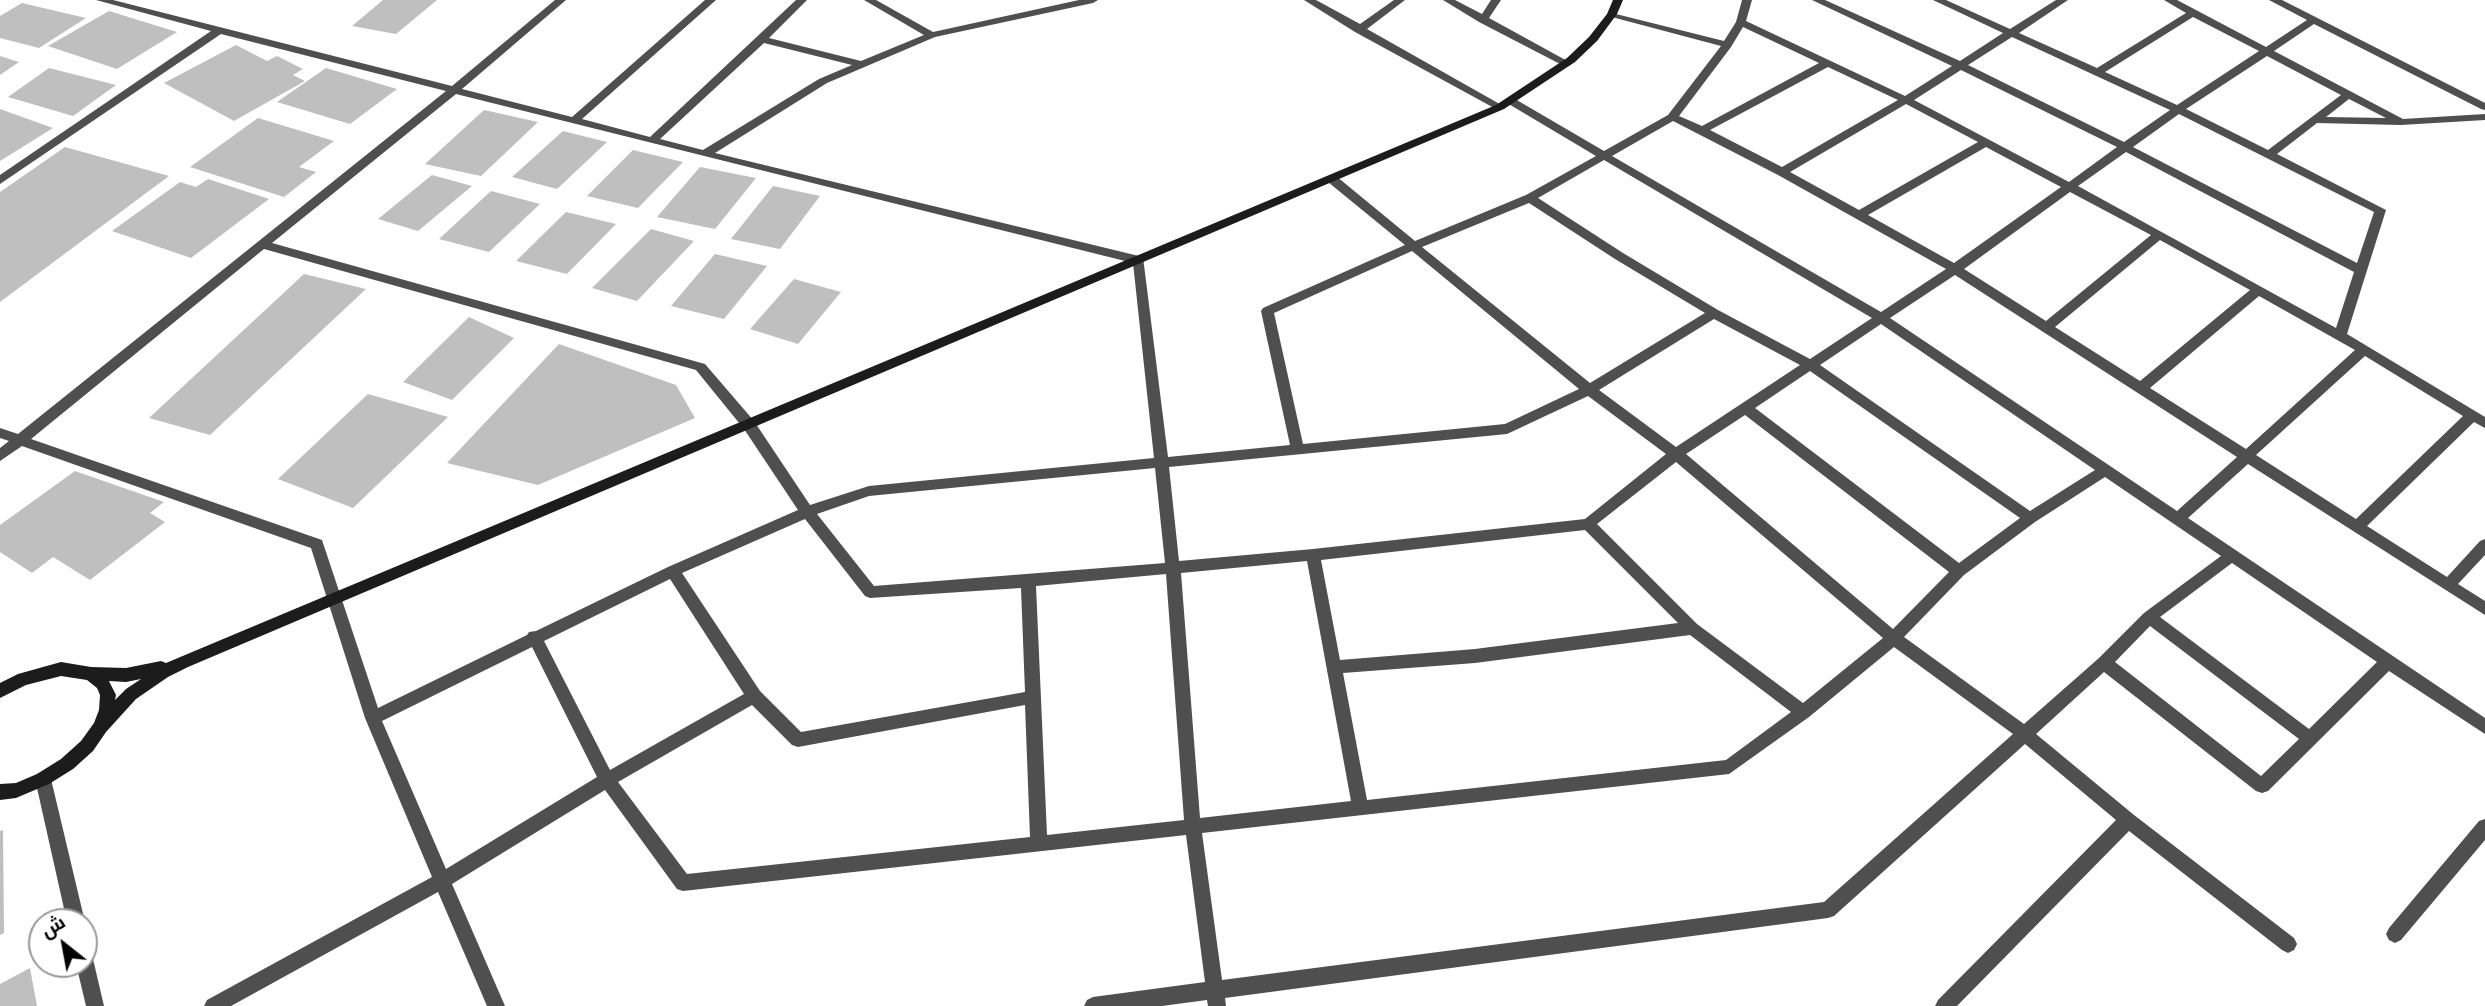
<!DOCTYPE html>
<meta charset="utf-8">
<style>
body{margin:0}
#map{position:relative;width:2485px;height:1006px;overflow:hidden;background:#fff;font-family:"Varela Round",Cairo,sans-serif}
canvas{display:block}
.north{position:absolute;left:28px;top:908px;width:70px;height:70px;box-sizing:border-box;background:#fff;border:2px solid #999;border-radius:50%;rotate:329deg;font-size:19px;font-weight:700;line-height:28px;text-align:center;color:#000}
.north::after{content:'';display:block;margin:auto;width:24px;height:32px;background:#000;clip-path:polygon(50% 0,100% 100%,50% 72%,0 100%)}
</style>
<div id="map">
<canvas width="2485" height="1006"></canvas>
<div class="north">ش</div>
</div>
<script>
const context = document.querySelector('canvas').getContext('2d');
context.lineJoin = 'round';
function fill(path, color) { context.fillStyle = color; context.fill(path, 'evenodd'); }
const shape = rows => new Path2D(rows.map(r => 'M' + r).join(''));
fill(shape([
 [383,0,437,0,396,34,352,26],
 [22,3,86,18,39,48,0,38,0,16],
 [109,11,177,32,117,69,48,46],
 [236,45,267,61,277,56,303,69,293,75,305,81,234,121,164,83],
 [0,56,19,62,0,75],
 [49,68,116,85,73,116,8,97],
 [326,68,397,89,350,124,277,102],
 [0,109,53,128,0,161],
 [484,110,538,122,481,176,425,164],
 [258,118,334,141,299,167,316,172,284,197,190,167],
 [563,131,607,142,557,189,512,177],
 [65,147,169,176,0,302,0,192],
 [633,150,683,162,638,208,587,196],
 [700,167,756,178,715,229,657,217],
 [432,175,472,186,418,231,378,219],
 [208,179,269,199,191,258,112,231,180,182,196,187],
 [773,186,820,196,780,249,731,239],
 [491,191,540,204,489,252,439,239],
 [566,212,616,224,567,274,516,261],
 [651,229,694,241,637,301,592,288],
 [715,254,767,266,724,319,671,306],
 [304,274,366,289,210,435,149,418],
 [794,279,841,292,798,344,750,329],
 [469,317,514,338,452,400,403,382],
 [559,344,676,385,695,418,538,485,447,463],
 [368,394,448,417,353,508,278,479],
 [75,471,164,502,150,513,165,522,90,580,53,557,32,573,0,552,0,525],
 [3,830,4,933,0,935,0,831],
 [30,968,37,1006,0,1006,0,984]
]), '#bfbfbf');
fill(shape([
 [96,0,113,0,452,86,555,0,566,0,462,89,572,117,705,0,716,0,582,119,650,137,796,0,807,0,769,38,861,61,924,35,864,0,876,0,933,32,1079,0,1098,0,1093,3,935,37,827,83,715,153,1143,257,1168,457,1290,445,1261,311,1263,308,1405,245,1328,182,1328,176,1336,176,1415,241,1526,195,1596,156,1507,103,1507,99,1515,99,1604,151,1668,115,1721,46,1608,16,1608,12,1724,41,1736,22,1742,0,1752,0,1746,21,1905,96,1952,66,1812,0,1825,0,1960,61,2003,33,1933,0,1946,0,2010,29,2056,0,2068,0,2019,33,2097,68,2186,13,2164,0,2177,0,2266,47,2307,20,2269,0,2282,0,2485,103,2485,110,2481,109,2314,24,2274,51,2403,119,2485,114,2485,120,2401,125,2317,123,2277,154,2386,210,2347,334,2485,417,2485,428,2474,422,2367,526,2447,577,2480,541,2485,539,2485,555,2458,584,2485,601,2485,615,2248,464,2188,518,2485,718,2485,734,2389,671,2268,791,2262,793,2256,791,2104,672,2036,734,2134,815,2294,938,2297,944,2294,950,2288,953,2282,950,2129,831,1957,1006,1935,1006,1938,1000,2116,820,2025,744,1834,916,1828,918,1225,998,1226,1006,1208,1006,1207,1000,1162,1006,1084,1006,1087,1000,1093,997,1205,982,1186,835,683,891,677,889,605,790,452,884,505,1006,487,1006,438,892,231,1006,204,1006,207,1000,432,877,365,718,311,548,22,446,0,461,0,448,9,441,0,438,0,428,18,434,446,91,221,34,0,184,0,175,211,31,96,0],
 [2193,17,2259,51,2177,105,2105,72,2193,17],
 [1743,27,1819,63,1702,126,1679,116,1731,47,1743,27],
 [2012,37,2170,110,2124,142,1968,65,2012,37],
 [764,43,852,65,819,79,703,150,660,139,764,43],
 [2267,56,2341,95,2268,150,2186,109,2267,56],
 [1828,67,1898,100,1782,167,1710,130,1828,67],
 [1961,70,2117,147,2069,182,1914,100,1961,70],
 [456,94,1133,263,1154,458,869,486,810,505,754,421,705,364,272,243,456,94],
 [2349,99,2386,118,2326,117,2349,99],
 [1906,104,1978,142,1859,210,1790,172,1906,104],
 [2179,114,2374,212,2357,263,2133,147,2179,114],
 [1673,121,1778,175,1946,269,1881,312,1612,156,1673,121],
 [1986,147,2061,187,1954,263,1868,215,1986,147],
 [2126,152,2354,272,2336,328,2078,186,2126,152],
 [1604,160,1872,318,1810,359,1718,310,1623,253,1538,198,1604,160],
 [2070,192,2151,235,2046,321,1964,269,2070,192],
 [1529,203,1615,259,1705,313,1590,383,1422,247,1529,203],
 [2160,240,2250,290,2140,381,2055,327,2160,240],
 [264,249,696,370,744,429,798,510,668,567,536,631,529,632,527,635,378,708,322,540,31,439,264,249],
 [1412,251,1579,389,1505,424,1303,444,1274,313,1412,251],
 [1955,275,2237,457,2177,511,1890,318,1955,275],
 [2259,296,2355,350,2246,449,2150,388,2259,296],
 [1714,319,1800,365,1676,447,1599,390,1714,319],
 [1881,324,2095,470,2030,511,1820,365,1881,324],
 [2365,356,2463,416,2356,519,2256,455,2365,356],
 [1810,371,2020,518,1959,563,1755,408,1810,371],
 [1588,396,1666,454,1585,519,1313,549,1179,561,1169,467,1507,434,1588,396],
 [1745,415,1949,572,1893,629,1686,454,1745,415],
 [1676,462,1883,638,1803,703,1697,624,1597,524,1676,462],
 [1155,468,1165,563,874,586,817,514,869,496,1155,468],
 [2105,477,2221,556,2144,613,2099,658,2024,724,1904,637,1964,575,2035,522,2105,477],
 [805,519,865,596,870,598,1021,588,1025,692,801,732,760,691,682,573,805,519],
 [1585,530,1678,623,1475,649,1340,660,1321,560,1585,530],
 [1307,561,1351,801,1200,818,1181,573,1307,561],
 [2232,563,2377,662,2309,729,2160,617,2232,563],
 [1166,574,1184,820,1047,835,1036,586,1166,574],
 [670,579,744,694,610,770,544,641,670,579],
 [2150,626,2299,739,2261,776,2115,662,2150,626],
 [1690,635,1791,712,1726,760,1367,800,1343,673,1475,663,1690,635],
 [532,647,597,777,446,869,382,721,532,647],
 [1894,647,2013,734,1824,902,1222,980,1202,833,1729,774,1809,717,1894,647],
 [752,705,792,745,798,747,1025,705,1030,837,687,874,618,782,752,705],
 [1304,0,1316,0,1360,24,1394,0,1405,0,1367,29,1505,107,1504,109,1496,109,1355,32,1304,0],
 [1443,0,1455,0,1482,14,1491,0,1501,0,1489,18,1571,63,1570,65,1562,65,1479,22,1443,0],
 [43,772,49,774,51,779,85,922,84,924,67,922,35,779,37,774,43,772],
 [2485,819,2485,840,2401,940,2395,943,2389,940,2386,934,2389,928,2479,821,2485,819],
 [84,950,90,953,93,959,104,1006,86,1006,76,964,84,964,84,950]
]), '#4f4f4f');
fill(shape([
 [1613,0,1623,0,1617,14,1597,41,1575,62,1504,109,188,667,168,677,136,699,106,732,93,751,73,769,49,784,16,798,0,800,0,784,16,783,37,774,61,759,81,741,94,723,99,710,100,695,97,688,87,680,61,676,26,685,0,698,0,683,18,674,61,662,91,667,126,668,161,661,166,663,1496,105,1567,58,1589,37,1607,14,1613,0],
 [141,679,126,689,115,700,116,695,109,681,126,682,141,679]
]), '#1c1c1c');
</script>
